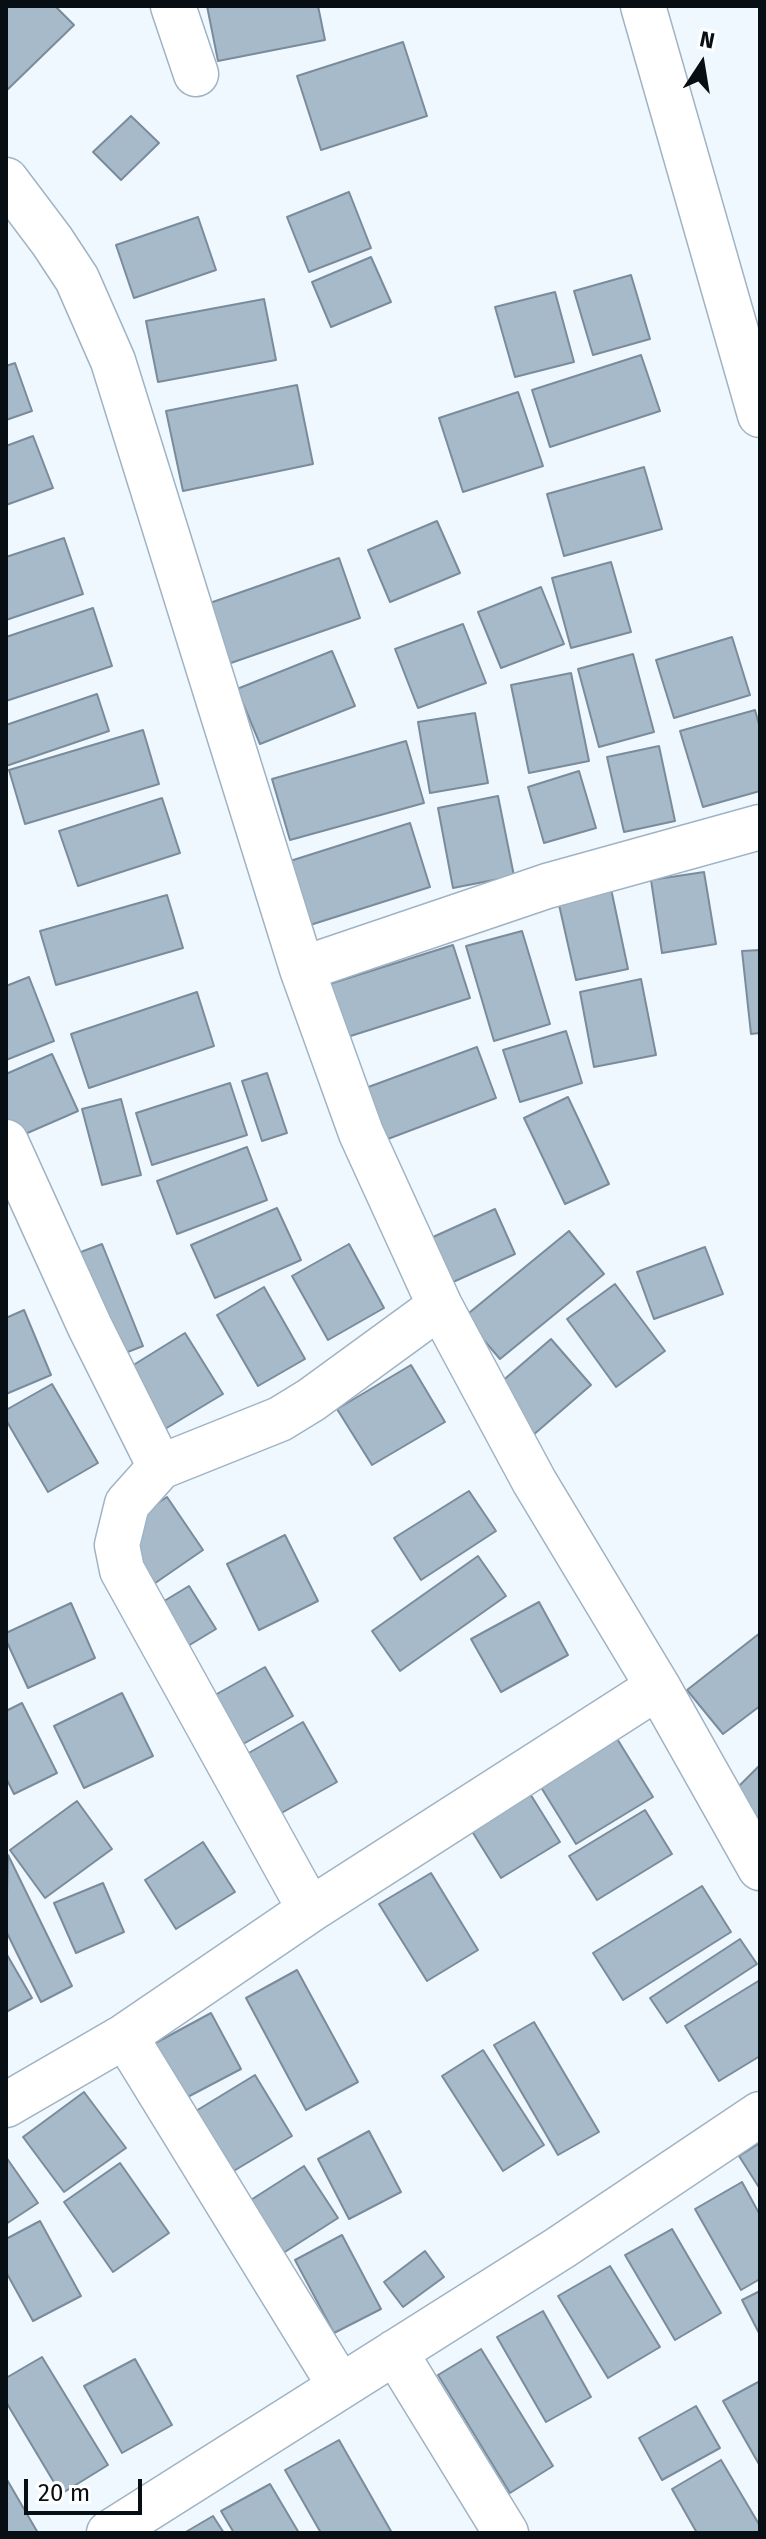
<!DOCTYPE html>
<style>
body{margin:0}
#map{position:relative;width:766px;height:2539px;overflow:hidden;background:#f0f8ff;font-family:"Fira Sans",sans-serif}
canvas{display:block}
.frame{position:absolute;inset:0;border:8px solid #080f14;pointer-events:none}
.north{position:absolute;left:662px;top:24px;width:80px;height:80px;-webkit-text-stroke:6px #fff;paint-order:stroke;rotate:12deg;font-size:22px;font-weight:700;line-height:32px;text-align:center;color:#080f14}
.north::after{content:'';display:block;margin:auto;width:28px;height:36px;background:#080f14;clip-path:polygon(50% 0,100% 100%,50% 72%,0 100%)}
.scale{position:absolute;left:24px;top:2479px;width:118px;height:36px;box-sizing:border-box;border:4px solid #080f14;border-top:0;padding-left:10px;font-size:24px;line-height:28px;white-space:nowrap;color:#080f14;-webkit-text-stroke:6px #fff;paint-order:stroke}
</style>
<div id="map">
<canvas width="766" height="2539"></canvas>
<div class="frame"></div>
<div class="north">N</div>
<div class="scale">20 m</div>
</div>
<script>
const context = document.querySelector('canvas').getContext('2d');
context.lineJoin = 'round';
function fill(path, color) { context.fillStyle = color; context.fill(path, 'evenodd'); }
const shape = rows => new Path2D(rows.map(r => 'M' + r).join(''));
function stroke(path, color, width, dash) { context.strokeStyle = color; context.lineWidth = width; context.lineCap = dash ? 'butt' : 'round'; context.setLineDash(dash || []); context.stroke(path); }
const building = shape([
 [6,6,55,6,74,25,6,91,6,6],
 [207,6,318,6,325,40,218,61,207,6],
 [403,42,427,116,321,150,297,76,403,42],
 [131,116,159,143,121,180,93,152,131,116],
 [349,192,371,248,309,272,287,217,349,192],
 [198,217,216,270,134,298,116,245,198,217],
 [371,257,391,302,331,327,312,282,371,257],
 [631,275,650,339,593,355,574,291,631,275],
 [555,292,574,362,515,377,495,307,555,292],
 [264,299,276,360,158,382,146,321,264,299],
 [641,355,660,411,550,447,532,390,641,355],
 [15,363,32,411,6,420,6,366,15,363],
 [297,385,313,464,183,491,166,411,297,385],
 [518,392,543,466,463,492,439,418,518,392],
 [33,436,53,488,6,505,6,446,33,436],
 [644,467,662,529,564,556,547,494,644,467],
 [437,521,460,573,390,602,368,550,437,521],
 [64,538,83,594,6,620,6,557,64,538],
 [339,558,360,618,228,664,207,604,339,558],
 [611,562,631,632,571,648,552,578,611,562],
 [541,587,564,644,501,668,478,612,541,587],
 [93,608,112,666,6,701,6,637,93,608],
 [463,624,486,683,418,708,395,649,463,624],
 [732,637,750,695,674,718,656,660,732,637],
 [332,651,355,706,260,744,237,689,332,651],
 [633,654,654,732,599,747,578,669,633,654],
 [571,673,589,761,529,773,511,685,571,673],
 [97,694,109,731,6,766,6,725,97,694],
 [755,710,760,728,760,791,703,807,680,731,755,710],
 [475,713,488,783,430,793,418,722,475,713],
 [143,730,159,784,25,824,9,770,143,730],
 [406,741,424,803,290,840,272,779,406,741],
 [659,746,675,821,624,832,607,757,659,746],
 [579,771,596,828,544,843,528,787,579,771],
 [498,796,514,876,453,888,438,808,498,796],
 [162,798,180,853,78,886,59,831,162,798],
 [410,823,430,887,307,926,287,862,410,823],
 [704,872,716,944,662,953,651,880,704,872],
 [610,884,628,969,576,980,557,896,610,884],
 [167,895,183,948,56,985,40,931,167,895],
 [522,931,550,1024,494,1041,466,946,522,931],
 [453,945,470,998,338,1040,320,987,453,945],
 [760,950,760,1033,751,1034,742,951,760,950],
 [29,977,54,1041,6,1060,6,986,29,977],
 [641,979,656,1055,594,1067,580,992,641,979],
 [197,992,214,1046,89,1088,71,1034,197,992],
 [566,1031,582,1083,520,1102,503,1050,566,1031],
 [477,1047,496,1098,372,1145,352,1093,477,1047],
 [52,1054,78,1111,9,1141,6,1136,6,1074,52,1054],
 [267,1073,287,1133,262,1141,242,1081,267,1073],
 [230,1083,247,1135,152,1165,136,1113,230,1083],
 [568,1097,609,1184,565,1204,524,1118,568,1097],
 [121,1099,141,1175,102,1185,82,1109,121,1099],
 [247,1147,267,1200,177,1234,157,1181,247,1147],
 [277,1208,301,1260,215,1298,191,1245,277,1208],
 [495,1209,515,1254,442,1287,422,1242,495,1209],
 [569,1231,604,1274,500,1359,464,1317,569,1231],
 [102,1244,143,1346,92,1366,52,1263,102,1244],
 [349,1244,384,1308,328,1340,292,1276,349,1244],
 [705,1247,723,1294,654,1319,637,1272,705,1247],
 [615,1284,665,1351,616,1387,567,1319,615,1284],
 [264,1287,305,1359,258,1386,217,1315,264,1287],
 [24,1310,51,1375,6,1394,6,1318,24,1310],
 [185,1333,223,1394,165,1429,127,1369,185,1333],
 [551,1339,591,1385,532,1436,492,1390,551,1339],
 [411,1365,445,1422,372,1465,337,1409,411,1365],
 [52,1384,98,1463,48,1492,6,1420,6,1410,52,1384],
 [469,1491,496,1531,421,1580,394,1538,469,1491],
 [167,1497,203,1550,135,1597,97,1543,167,1497],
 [285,1535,318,1601,259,1630,227,1564,285,1535],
 [478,1556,506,1596,400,1671,372,1631,478,1556],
 [189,1586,216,1629,178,1652,151,1609,189,1586],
 [539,1602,568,1655,501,1692,471,1639,539,1602],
 [71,1603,95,1658,28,1688,6,1640,6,1633,71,1603],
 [760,1633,760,1706,723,1734,687,1690,760,1633],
 [265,1667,293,1716,220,1757,192,1708,265,1667],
 [122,1693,153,1756,84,1788,54,1726,122,1693],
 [22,1703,57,1773,14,1794,6,1778,6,1711,22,1703],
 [303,1722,337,1782,260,1825,226,1766,303,1722],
 [616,1737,653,1797,576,1844,539,1784,616,1737],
 [760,1765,760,1823,731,1794,760,1765],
 [524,1784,560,1842,501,1878,465,1820,524,1784],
 [77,1801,112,1849,45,1898,10,1850,77,1801],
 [645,1810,672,1854,597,1900,569,1856,645,1810],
 [203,1842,235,1892,176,1929,145,1880,203,1842],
 [8,1855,72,1986,41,2002,6,1931,8,1855],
 [431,1873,478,1950,427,1981,379,1904,431,1873],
 [103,1883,124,1932,76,1953,54,1903,103,1883],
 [702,1886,731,1932,623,2000,593,1953,702,1886],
 [740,1939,757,1964,667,2023,650,1998,740,1939],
 [6,1953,32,1998,6,2012,6,1953],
 [297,1970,358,2082,306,2110,246,1998,297,1970],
 [760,1980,760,2056,719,2081,685,2026,760,1980],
 [211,2013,241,2069,180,2101,150,2046,211,2013],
 [534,2022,599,2132,558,2155,494,2045,534,2022],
 [483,2050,544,2145,503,2171,442,2076,483,2050],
 [255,2075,292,2136,222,2178,186,2117,255,2075],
 [84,2092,126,2148,64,2192,23,2137,84,2092],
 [369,2131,401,2192,349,2219,318,2159,369,2131],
 [760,2143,760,2189,739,2156,760,2143],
 [6,2157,38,2203,6,2224,6,2157],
 [120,2163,169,2233,113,2272,64,2202,120,2163],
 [304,2166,338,2218,277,2257,243,2205,304,2166],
 [742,2182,760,2215,760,2279,741,2290,695,2209,742,2182],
 [40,2221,81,2296,33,2321,6,2272,6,2239,40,2221],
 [672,2229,721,2313,675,2340,625,2255,672,2229],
 [342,2235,381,2309,334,2333,295,2260,342,2235],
 [425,2251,444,2277,403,2307,384,2282,425,2251],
 [610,2266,660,2347,608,2378,558,2296,610,2266],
 [760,2291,760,2335,742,2300,760,2291],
 [543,2311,591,2397,546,2422,497,2337,543,2311],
 [481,2349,553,2466,510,2493,438,2375,481,2349],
 [42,2357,108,2465,61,2494,6,2402,6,2378,42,2357],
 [135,2359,172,2425,122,2453,84,2386,135,2359],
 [760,2381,760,2466,723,2401,760,2381],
 [696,2406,720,2448,662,2480,639,2438,696,2406],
 [339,2440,392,2533,321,2533,285,2470,339,2440],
 [721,2460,760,2526,760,2533,697,2533,672,2489,721,2460],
 [6,2478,38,2533,6,2533,6,2478],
 [270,2484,299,2533,234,2533,221,2511,270,2484],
 [213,2516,224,2533,184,2533,213,2516]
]);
fill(building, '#a6baca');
stroke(building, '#7a8c9b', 2);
const street = shape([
 [173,6,196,74],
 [643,6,760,415],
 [6,180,52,241,77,279,113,361,302,969,361,1133,440,1306,534,1481,658,1687,760,1868],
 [302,969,547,886,760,827],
 [6,1142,90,1327,160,1467],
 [310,1910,122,1570,117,1545,127,1504,160,1467,280,1419,311,1400,440,1306],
 [125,2036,340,2386],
 [6,2105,125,2036,310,1910,658,1687],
 [395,2352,506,2533],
 [109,2533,560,2248,760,2114]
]);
stroke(street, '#a0b3c3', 47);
stroke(street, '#fff', 44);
</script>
